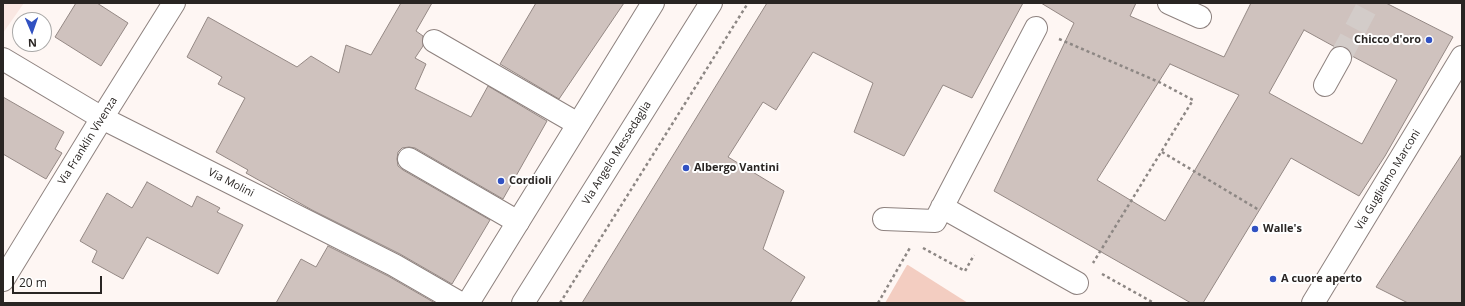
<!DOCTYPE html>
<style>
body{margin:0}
#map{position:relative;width:1465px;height:306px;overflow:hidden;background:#fef6f3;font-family:"Open Sans",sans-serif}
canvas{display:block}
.frame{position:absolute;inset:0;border:4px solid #292523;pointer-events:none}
.north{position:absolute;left:12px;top:12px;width:40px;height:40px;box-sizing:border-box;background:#fff;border:1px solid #a9a8a7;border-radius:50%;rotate:178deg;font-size:11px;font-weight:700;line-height:16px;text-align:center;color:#292523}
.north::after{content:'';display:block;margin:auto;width:14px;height:18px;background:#3151c2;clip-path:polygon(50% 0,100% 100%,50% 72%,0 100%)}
.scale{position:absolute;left:12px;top:276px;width:90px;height:18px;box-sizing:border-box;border:2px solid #292523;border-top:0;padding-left:5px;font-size:12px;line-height:14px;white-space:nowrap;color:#292523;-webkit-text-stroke:3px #fff;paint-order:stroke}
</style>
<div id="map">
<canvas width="1465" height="306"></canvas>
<div class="frame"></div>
<div class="north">N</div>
<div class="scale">20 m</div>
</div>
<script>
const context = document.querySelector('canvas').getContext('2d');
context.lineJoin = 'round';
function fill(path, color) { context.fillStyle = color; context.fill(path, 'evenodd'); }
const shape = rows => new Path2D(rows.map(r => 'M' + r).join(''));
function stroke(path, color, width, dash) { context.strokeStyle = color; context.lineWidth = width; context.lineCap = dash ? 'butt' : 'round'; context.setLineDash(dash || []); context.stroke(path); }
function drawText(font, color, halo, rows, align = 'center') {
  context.font = font + ' "Open Sans",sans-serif'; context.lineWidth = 4; context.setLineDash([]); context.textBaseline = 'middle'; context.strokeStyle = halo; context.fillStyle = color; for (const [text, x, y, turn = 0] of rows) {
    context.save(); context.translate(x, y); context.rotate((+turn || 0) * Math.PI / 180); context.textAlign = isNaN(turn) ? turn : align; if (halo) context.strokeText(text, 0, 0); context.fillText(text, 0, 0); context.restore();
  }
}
fill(shape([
 [3,3,24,3,3,33]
]), '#f9e7e2');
fill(shape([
 [907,265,908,265,968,303,885,303]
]), '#f3cdc1');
const building = shape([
 [76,3,97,3,128,23,101,66,55,37,76,3],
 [401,3,432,3,416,31,423,36,423,46,415,58,426,64,415,89,471,117,488,86,547,121,503,199,415,148,409,147,402,148,398,152,397,159,398,166,403,170,490,220,452,284,400,254,312,210,246,173,248,170,216,152,245,98,218,84,222,77,187,57,208,17,297,67,311,56,339,73,346,45,371,55,401,3],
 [536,3,624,3,559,99,500,64,536,3],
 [767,3,1023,3,972,98,943,85,904,156,854,132,873,83,813,52,776,110,763,102,728,157,784,191,763,249,805,277,790,303,582,303,767,3],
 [1041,3,1136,3,1130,16,1224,57,1251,3,1386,3,1453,37,1385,156,1359,196,1291,158,1203,303,1191,303,994,191,1074,23,1041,3],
 [1304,30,1335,47,1346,47,1352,56,1397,80,1362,144,1269,93,1304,30],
 [1170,64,1239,95,1165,221,1097,180,1170,64],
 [3,97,64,132,55,149,62,153,46,179,3,154,3,97],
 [1462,154,1462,303,1408,303,1376,287,1462,154],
 [147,182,192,207,197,196,220,208,217,212,243,225,218,274,147,237,123,279,92,262,97,251,80,241,107,193,132,208,147,182],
 [328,246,388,276,435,303,276,303,301,259,316,267,328,246]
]);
fill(building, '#cfc2be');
stroke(building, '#948884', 1);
stroke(shape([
 [1340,58,1369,3]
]), '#d3ccc9', 22, [22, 11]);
const minor = shape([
 [1169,3,1200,17],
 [434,41,578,124],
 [1325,85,1340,58],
 [409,159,518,222],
 [942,207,1077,283],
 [884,219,935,221,1036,28],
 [3,280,102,118,174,3],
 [1313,303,1462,57]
]);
const major = shape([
 [3,59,102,118,394,265,460,303],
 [468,303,653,3],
 [523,303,711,3]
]);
stroke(minor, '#8e827f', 24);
stroke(major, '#8e827f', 24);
stroke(shape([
 [1059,39,1159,82,1193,100,1093,263],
 [1162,152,1259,210],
 [923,248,965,271,974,255],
 [1102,274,1154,303],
 [560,303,748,3],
 [878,303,911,246]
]), '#8d8784', 2.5, [3, 3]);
stroke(minor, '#fff', 22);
stroke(major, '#fff', 22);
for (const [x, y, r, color] of [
 [1429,40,4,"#3151c2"],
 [686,168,4,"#3151c2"],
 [501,181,4,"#3151c2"],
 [1255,229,4,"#3151c2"],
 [1273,279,4,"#3151c2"]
]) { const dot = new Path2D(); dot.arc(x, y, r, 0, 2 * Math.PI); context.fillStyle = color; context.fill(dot); stroke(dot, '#fff', 1.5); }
drawText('bold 11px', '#292523', '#fff', [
 ["Chicco d'oro",1421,40,"right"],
 ["Albergo Vantini",694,168],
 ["Cordioli",509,181],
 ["Walle's",1263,229],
 ["A cuore aperto",1281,279]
], 'left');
drawText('11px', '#292523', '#fff', [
 ["Via Franklin Vivenza",88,141,-58],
 ["Via Angelo Messedaglia",617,153,-58],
 ["Via Guglielmo Marconi",1388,180,-59],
 ["Via Molini",231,183,27]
]);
</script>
